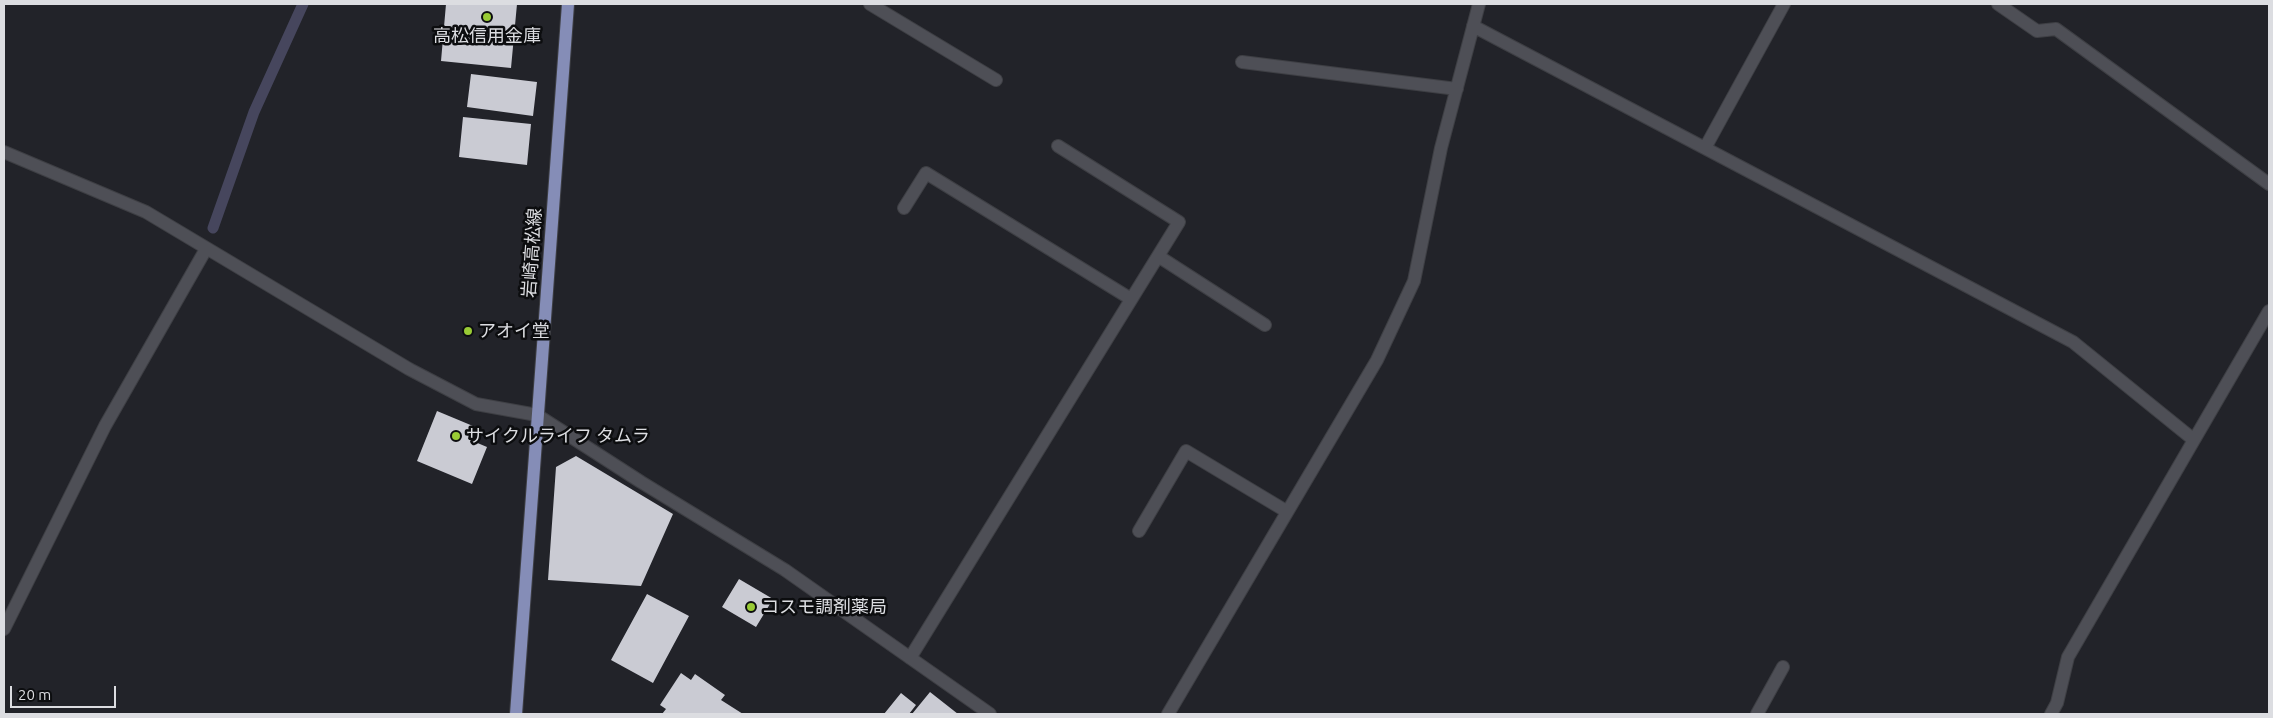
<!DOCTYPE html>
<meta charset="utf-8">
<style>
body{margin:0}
#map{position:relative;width:2273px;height:718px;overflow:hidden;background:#222329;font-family:Ubuntu,sans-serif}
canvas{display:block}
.frame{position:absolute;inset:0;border:5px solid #dcdde1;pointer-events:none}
.scale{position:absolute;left:10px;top:686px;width:106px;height:22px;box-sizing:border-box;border:2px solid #dcdde1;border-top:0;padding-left:6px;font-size:15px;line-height:18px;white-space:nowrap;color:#dcdde1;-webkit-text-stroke:4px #0c0d0f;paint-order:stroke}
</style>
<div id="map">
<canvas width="2273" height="718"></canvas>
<div class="frame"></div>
<div class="scale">20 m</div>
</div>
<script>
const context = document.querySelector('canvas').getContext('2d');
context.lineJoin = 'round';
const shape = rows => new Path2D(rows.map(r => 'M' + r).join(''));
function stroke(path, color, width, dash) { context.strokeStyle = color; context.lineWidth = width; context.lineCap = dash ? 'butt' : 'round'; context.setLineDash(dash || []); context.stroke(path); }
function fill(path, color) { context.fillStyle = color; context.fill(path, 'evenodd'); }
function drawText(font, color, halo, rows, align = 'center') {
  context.font = font + ' Ubuntu,"Noto Sans JP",sans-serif'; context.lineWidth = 5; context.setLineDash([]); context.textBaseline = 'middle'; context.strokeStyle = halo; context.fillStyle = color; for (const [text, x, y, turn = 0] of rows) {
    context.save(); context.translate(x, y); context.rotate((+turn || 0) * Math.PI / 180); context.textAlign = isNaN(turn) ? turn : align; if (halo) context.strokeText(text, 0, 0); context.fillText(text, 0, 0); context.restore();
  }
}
stroke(shape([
 [213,228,254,112,303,4]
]), '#46465d', 11);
fill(shape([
 [446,4,517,4,511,68,441,61],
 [471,74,537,82,533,116,467,107],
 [463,117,531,124,527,165,459,157],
 [437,411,473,426,468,439,487,447,472,484,417,461],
 [576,456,673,514,641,586,548,580,556,467],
 [739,579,773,599,756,627,722,607],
 [647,594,689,616,653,683,611,660],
 [681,673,691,680,695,674,725,695,721,700,743,714,662,714,666,709,660,705],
 [930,692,958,714,912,714],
 [901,693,916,705,909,714,884,714]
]), '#cacbd3');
const minor = shape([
 [870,4,996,80],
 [1998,4,2037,31,2056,29,2269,184],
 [1473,26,2073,342,2194,440,2068,657,2057,703,2051,714],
 [1242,62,1457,89],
 [1705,148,1784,4],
 [4,152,146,212,409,369,476,404,537,415,641,482,785,570,990,714],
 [904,208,926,173,1131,299],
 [1158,256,1265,325],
 [2194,440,2269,311],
 [1139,531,1186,451,1286,511],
 [4,629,105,426,206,249],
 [910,658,1179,222,1058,146],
 [1168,714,1377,360,1414,281,1441,148,1479,4],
 [1757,714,1783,667]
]);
const major = shape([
 [516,714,568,4]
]);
stroke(minor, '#3e3f44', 14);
stroke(major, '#3e3f44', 14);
stroke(minor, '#4e4f56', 12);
stroke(major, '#858db7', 12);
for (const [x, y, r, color] of [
 [487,17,5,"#99cb35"],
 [468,331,5,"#99cb35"],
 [456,436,5,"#99cb35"],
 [751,607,5,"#99cb35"]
]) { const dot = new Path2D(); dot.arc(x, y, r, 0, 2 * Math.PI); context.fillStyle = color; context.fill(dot); stroke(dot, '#0c0d0f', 2); }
drawText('18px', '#dcdde1', '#0c0d0f', [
 ["高松信用金庫",487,36,"center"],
 ["アオイ堂",478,331],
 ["サイクルライフ タムラ",466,436],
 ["コスモ調剤薬局",761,607]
], 'left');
drawText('18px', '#dcdde1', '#0c0d0f', [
 ["岩崎高松線",532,253,-86]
]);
</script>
